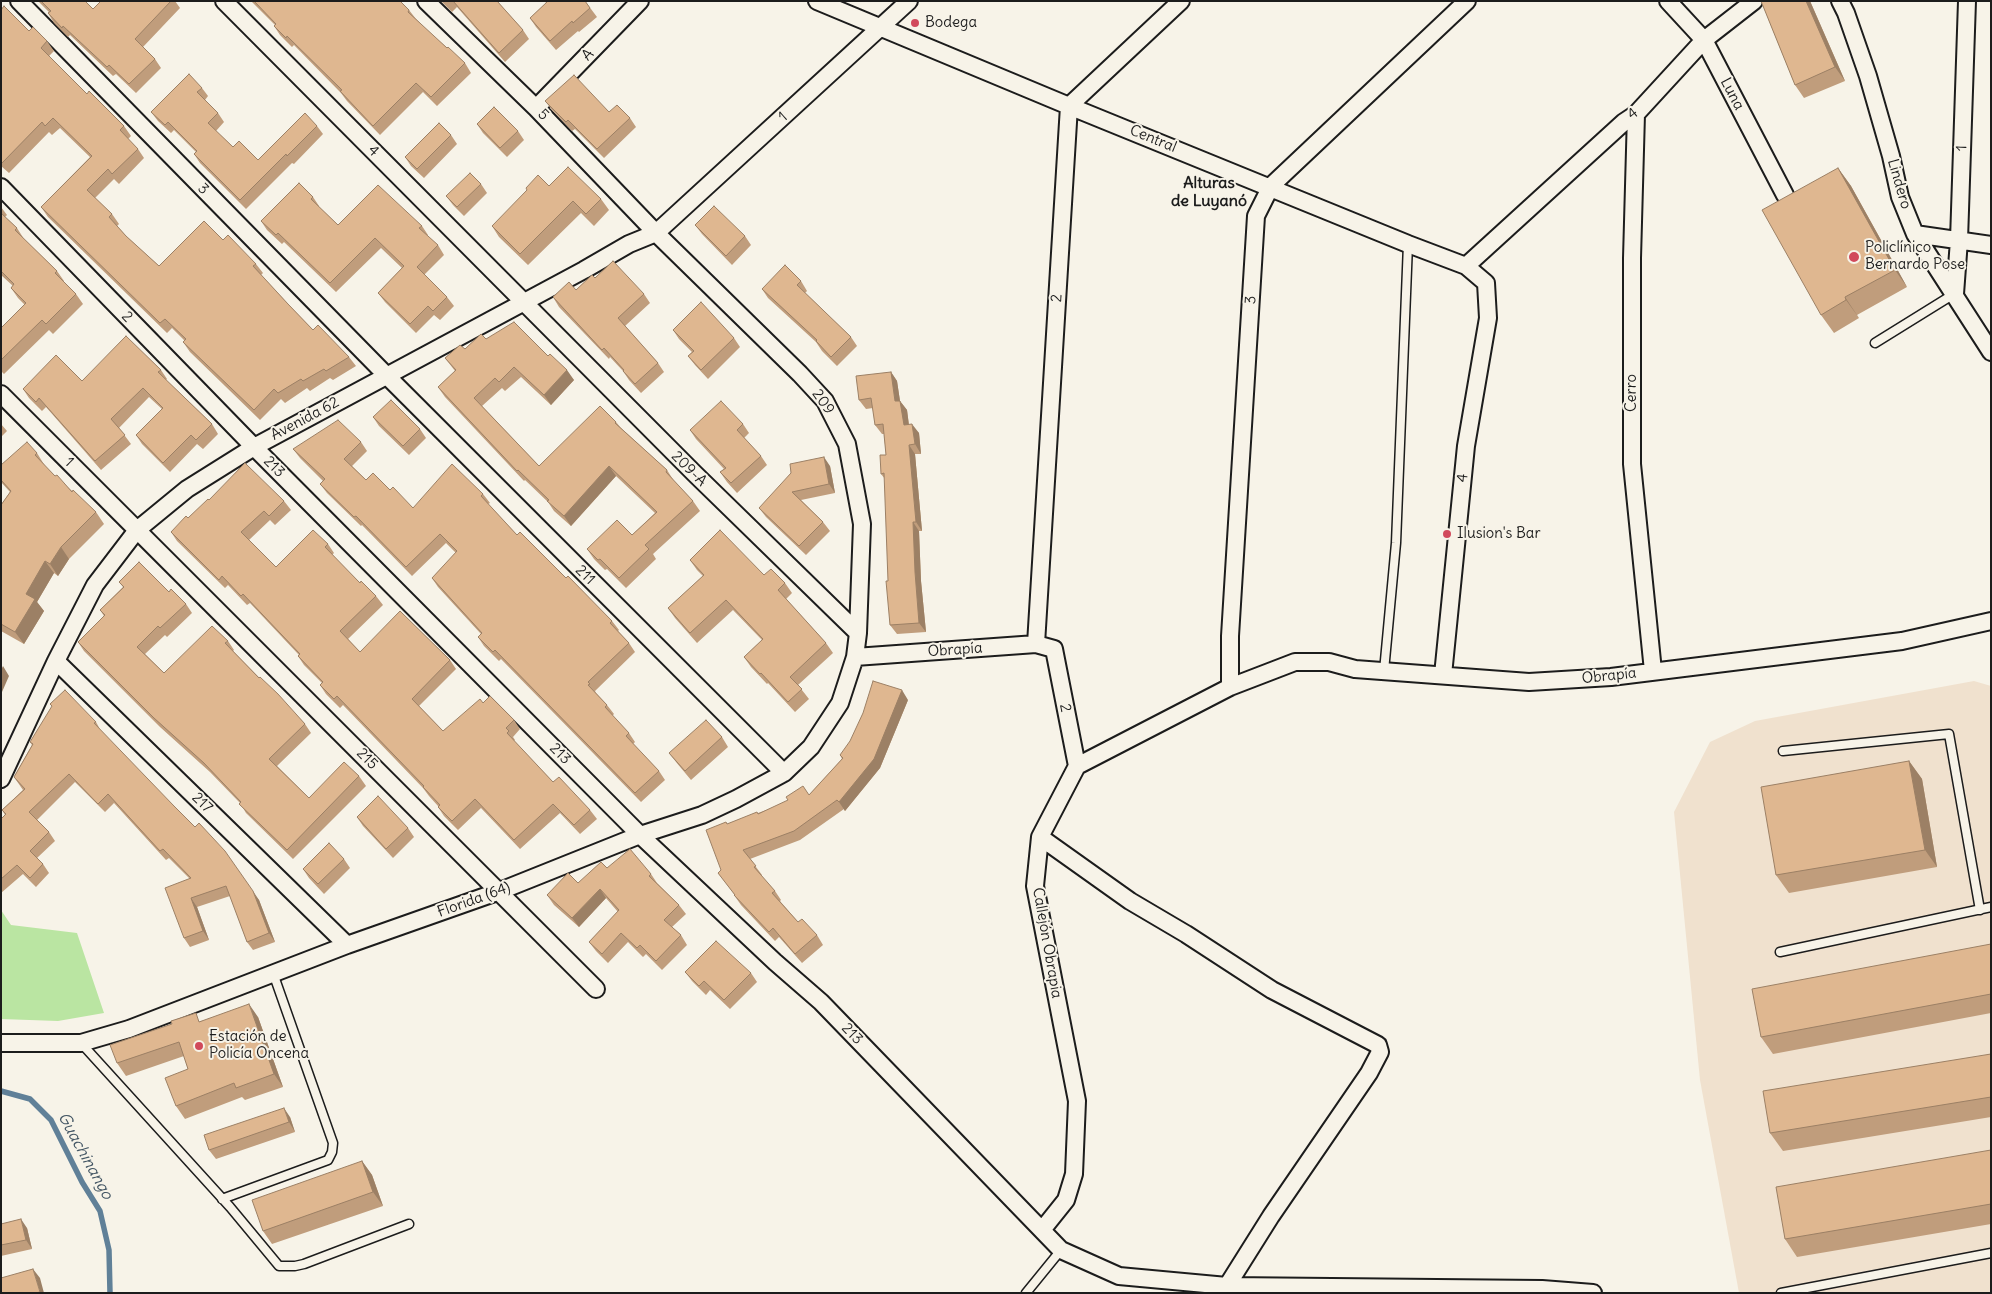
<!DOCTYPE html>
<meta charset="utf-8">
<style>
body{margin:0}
#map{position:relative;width:1992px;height:1294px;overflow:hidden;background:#f7f3e8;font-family:Delius,sans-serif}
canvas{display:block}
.frame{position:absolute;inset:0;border:2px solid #1c1c1c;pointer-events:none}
</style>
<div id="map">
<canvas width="1992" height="1294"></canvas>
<div class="frame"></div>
</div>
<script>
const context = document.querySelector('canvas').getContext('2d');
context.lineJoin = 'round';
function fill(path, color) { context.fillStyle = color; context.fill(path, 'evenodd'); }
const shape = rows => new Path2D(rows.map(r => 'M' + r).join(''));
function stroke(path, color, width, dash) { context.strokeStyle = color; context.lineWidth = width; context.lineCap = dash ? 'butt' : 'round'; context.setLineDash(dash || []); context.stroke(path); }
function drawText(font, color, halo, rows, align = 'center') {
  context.font = font + ' Delius,sans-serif'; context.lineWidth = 4; context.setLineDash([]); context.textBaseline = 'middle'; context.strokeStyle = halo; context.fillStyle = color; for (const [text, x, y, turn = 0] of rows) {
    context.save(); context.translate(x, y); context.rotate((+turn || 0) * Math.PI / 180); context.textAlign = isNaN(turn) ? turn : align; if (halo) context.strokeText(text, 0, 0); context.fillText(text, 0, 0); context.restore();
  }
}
fill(shape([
 [1974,681,1991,686,1991,1293,1739,1293,1700,1080,1674,812,1710,742,1755,721]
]), '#f0e1ce');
fill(shape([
 [1,910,11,925,77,933,104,1013,58,1021,1,1019]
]), '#bae5a2');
stroke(shape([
 [1,1091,30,1099,51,1120,82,1182,100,1211,109,1250,110,1293]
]), '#608098', 5.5);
const service = shape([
 [1875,343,1954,294],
 [1384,671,1396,543,1408,244],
 [1783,751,1949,734,1980,910],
 [1780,952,1991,907],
 [81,1043,230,1207,279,1266,295,1266,304,1264,409,1224],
 [222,1199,328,1160,332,1152,333,1143,273,973],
 [1026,1293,1061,1250],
 [1781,1293,1991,1253]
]);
const minor = shape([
 [19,1,387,376,784,773],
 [224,1,695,474,858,633],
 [817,1,1069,106,1408,244,1466,266,1486,283,1488,318,1466,446,1443,675],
 [1668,1,1704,40,1785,195],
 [1840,1,1846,13,1868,76,1891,156,1900,197,1915,234,1991,352],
 [536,108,640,1],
 [1636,114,1632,258,1632,464,1653,671],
 [1,187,254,447,640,835,775,962,821,1002,1061,1250,1119,1276,1227,1286,1542,1289,1593,1293],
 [1915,234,1991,245],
 [1466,266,1624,122,1636,114,1704,40,1754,1],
 [1955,294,1959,240,1967,1],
 [1,394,596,989],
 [1036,644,1069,106,1181,1],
 [855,657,1036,644,1054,649,1077,766],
 [56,661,347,945],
 [1230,687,1230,636,1256,216,1271,186,1467,1],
 [1,779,56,661,95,585,137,530,187,489,254,447,584,270,629,244,656,233,909,1],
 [1040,837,1130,901,1186,934,1272,990,1378,1045,1380,1052,1369,1073,1271,1216,1227,1286],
 [1,1043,81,1043,129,1029,347,945,500,891,640,835,702,815,736,799,784,773,811,747,840,703,855,657,858,633,862,524,847,444,825,401,800,374,656,233,536,108,426,1],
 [1042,1230,1066,1200,1074,1174,1077,1101,1035,886,1040,837,1077,766,1230,687,1295,662,1329,662,1355,669,1529,682,1611,677,1902,641,1991,621]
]);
stroke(service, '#1c1c1c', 11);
stroke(minor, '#1c1c1c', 20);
stroke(service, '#f7f3e8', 8);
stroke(minor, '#f7f3e8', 16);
fill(shape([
 [38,1,85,1,93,9,101,1,175,1,180,8,143,47,155,59,161,68,136,93,116,74,113,76,70,35,68,37,54,23,48,13,49,12],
 [251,1,400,1,409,10,416,19,431,34,465,63,471,73,437,106,423,92,380,135,347,101,341,93,294,45,292,47,280,35,274,26,275,25],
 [441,1,497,1,523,30,529,39,505,62,457,7,452,12],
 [545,1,585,1,597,17,579,32,578,31,556,50,536,27,530,18,546,3],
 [1761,1,1810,1,1845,81,1804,98,1795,85],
 [1,10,29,31,47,41,54,51,49,56,87,94,124,126,131,136,128,139,138,149,144,158,119,184,114,179,95,198,112,214,119,224,117,226,126,236,159,266,223,240,256,264,263,273,261,275,288,304,313,330,349,357,356,366,333,380,330,378,310,391,307,388,285,403,281,399,260,420,190,352,183,342,185,341,172,328,167,333,48,217,41,207,90,157,60,128,52,135,49,132,9,173,1,166],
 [202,88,208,96,205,100,218,113,224,122,216,131,233,147,258,160,317,126,323,134,294,164,292,163,246,209,200,163,194,154,196,152,174,130,171,133,158,121,151,112],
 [545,101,609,112,630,118,636,127,604,158,575,129,572,131,552,110],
 [477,124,518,131,524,140,507,157,483,133],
 [451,135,457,144,424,178,411,166,405,157],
 [1838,168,1851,186,1907,287,1857,315,1859,318,1834,333,1821,315],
 [481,184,487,193,464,216,453,205,446,196],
 [549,186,601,199,609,210,594,226,581,213,528,265,499,237,492,226],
 [313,197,319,206,319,207,338,225,422,226,428,235,427,236,438,245,444,255,424,275,447,297,454,306,440,320,434,315,416,333,385,302,378,293,402,268,381,248,336,292,284,242,282,244,267,230,261,221],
 [1,207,7,215,5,217,17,228,24,239,57,271,64,281,63,281,76,294,83,304,53,334,49,330,4,374,1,371,1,328,25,305,18,298,11,288,13,286,1,275],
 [695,225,745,236,751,245,732,265,702,234],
 [595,278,644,294,650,303,625,326,658,363,664,372,641,393,629,380,623,371,610,357,609,359,559,307,553,297,576,290],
 [801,281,807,291,805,293,851,337,857,346,837,366,822,351,816,342,768,298,762,289],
 [673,330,734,338,740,347,708,379,695,365,688,356,692,352,679,339],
 [486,339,548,356,574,380,551,405,521,377,505,391,502,388,482,406,539,466,616,422,621,428,667,470,674,481,693,501,700,511,653,554,656,559,626,588,607,569,605,570,594,559,587,549,632,535,655,513,616,476,571,526,554,511,548,502,525,480,524,481,445,397,438,387,455,371,445,358],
 [161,370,167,379,166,380,212,424,218,434,203,449,197,444,170,472,142,444,136,435,162,409,149,397,119,428,131,444,101,470,46,407,42,411,29,398,23,389],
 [891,372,897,381,900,401,907,410,909,425,919,433,921,454,915,454,922,531,919,531,921,581,926,632,897,634,890,625,885,479,881,474,886,455,884,434,882,434,875,425,873,408,866,409,859,400],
 [373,417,420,429,426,438,409,455,379,426],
 [1,424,7,431,1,437],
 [743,424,749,433,744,438,761,456,767,465,737,493,727,482,720,472,724,469,696,439,690,430],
 [361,442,367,451,352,466,366,480,390,490,413,508,483,494,490,503,488,504,517,535,566,578,612,621,619,630,618,631,629,643,635,652,595,691,596,693,607,705,614,714,612,716,629,733,635,742,633,744,659,771,665,780,641,802,501,659,499,661,484,646,478,637,481,634,438,587,432,578,456,553,446,543,412,576,362,525,361,526,327,493,320,484,323,481,300,458,293,449],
 [37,453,45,466,55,476,96,512,104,524,69,559,58,576,54,573,37,602,44,611,24,644,1,631,1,505,10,492,1,482,1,465],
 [830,466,835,493,801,500,823,522,830,531,806,555,766,517,759,508],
 [209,500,284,501,291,510,275,525,270,520,249,540,276,567,328,544,334,553,332,555,360,583,376,596,383,605,348,639,360,652,450,660,456,669,419,706,443,731,483,703,514,720,520,729,513,737,515,740,514,741,553,782,590,810,597,819,580,834,560,813,520,849,481,808,458,830,444,816,438,807,438,806,429,796,423,788,343,705,340,708,326,694,320,685,322,683,304,665,298,656,299,655,250,603,247,605,228,585,225,588,177,541,171,532,188,518],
 [690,560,764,575,785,583,792,593,786,599,826,643,833,653,798,685,809,699,795,712,768,683,767,684,751,667,744,657,762,640,733,610,697,643,675,618,668,608,703,576,697,570],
 [119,582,169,592,186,604,192,613,167,637,165,635,145,654,164,673,228,641,234,650,233,651,305,724,311,733,277,766,309,798,359,776,366,786,293,859,246,813,240,803,210,772,160,727,84,651,78,642,104,616,100,610,123,587],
 [908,700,880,768,845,811,844,809,800,840,750,859,762,875,761,876,775,891,781,900,780,901,798,922,817,935,823,945,802,963,779,937,775,941,741,905,734,895,735,895,718,873,721,870,726,822,727,824,809,795,842,759,840,755],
 [96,722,101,731,259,900,275,942,253,950,247,942,230,896,197,907,209,940,190,947,184,938,189,878,169,858,166,860,114,803,105,812,75,782,37,820,49,832,55,841,37,858,43,864,49,873,36,887,23,874,1,893,1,819,5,815,2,810,23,790,14,777,32,745,30,742],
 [722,737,728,747,691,780,676,762,669,753],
 [1909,761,1922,779,1937,867,1789,893,1776,875],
 [357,817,408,828,414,837,393,858,363,826],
 [344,859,350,868,324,894,309,878,303,869],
 [607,868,651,874,657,883,679,905,686,914,672,927,681,935,687,945,662,970,646,954,643,957,628,942,608,963,596,951,589,942,618,912,606,898,579,927,554,905,547,895,578,883],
 [1991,944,1991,1013,1773,1054,1761,1037],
 [685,972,751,973,757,982,730,1009,710,990,706,995,692,981],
 [258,1017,283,1087,245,1100,242,1097,185,1119,176,1106,188,1069,184,1056,126,1076,117,1063,201,1021],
 [1991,1054,1991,1117,1783,1151,1770,1133],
 [290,1117,295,1132,216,1159,209,1150],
 [1991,1150,1991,1224,1797,1257,1785,1239],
 [362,1161,372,1175,383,1206,272,1244,263,1231],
 [1,1224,27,1228,32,1249,1,1256]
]), '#c09d7c');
fill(shape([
 [1806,1,1810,1,1845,81,1835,67],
 [1838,168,1851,186,1907,287,1895,270],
 [1845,297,1859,318,1846,300],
 [567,370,574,380,551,405,544,395],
 [891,372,897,381,900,401,907,410,910,434,904,425,895,401],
 [912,424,919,433,921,454,915,444],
 [909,445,915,454,922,531,916,522],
 [824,457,830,466,835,493,829,484],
 [609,466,616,476,571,526,564,516],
 [913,522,919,531,921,581,926,632,919,623,915,572],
 [61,547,69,559,58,576,50,564],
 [45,561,54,573,37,602,44,611,24,644,15,632,26,594],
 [3,666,9,676,2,692,1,691,1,670],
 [902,690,908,700,880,768,845,811,839,802],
 [1909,761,1922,779,1937,867,1925,850],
 [600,889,606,898,579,927,572,918],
 [253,891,259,900,275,942,269,933],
 [191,898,197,907,209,940,203,931],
 [249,1004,258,1017,283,1087,274,1074],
 [284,1108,290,1117,295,1132,289,1122],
 [362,1161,372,1175,383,1206,373,1192],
 [21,1219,27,1228,32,1249,26,1240],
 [33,1269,40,1278,44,1293,41,1293,40,1292]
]), '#9c8065');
const building = shape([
 [41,1,85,1,93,9,101,1,171,1,135,39,155,59,129,84,109,65,107,67,63,26,62,28,48,13,51,11,41,1],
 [254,1,400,1,409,10,408,12,447,48,448,47,465,63,431,97,416,83,373,126,340,91,342,90,287,36,286,38,274,26,276,24,254,1],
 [453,1,497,1,523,30,499,53,453,1],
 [546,1,585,1,590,8,573,23,572,21,550,41,530,18,547,2,546,1],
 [1761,1,1806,1,1835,67,1795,85,1761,1],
 [4,6,29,31,33,27,47,41,41,48,87,94,89,91,124,126,120,130,138,149,112,174,108,169,87,190,112,214,109,217,126,236,159,266,204,221,223,240,228,235,256,264,253,266,288,304,313,330,318,325,349,357,326,371,324,369,303,381,301,379,278,393,274,389,254,410,183,342,186,339,165,319,160,323,41,207,92,156,53,118,45,126,42,122,2,163,1,163,1,10,4,6],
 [189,74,202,88,197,92,218,113,208,123,233,147,239,141,258,160,305,113,317,126,287,156,286,154,240,200,194,154,197,151,168,122,165,125,151,112,189,74],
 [574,75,609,112,617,105,630,118,597,149,568,120,566,122,545,101,574,75],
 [494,107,518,131,500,148,477,124,494,107],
 [439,123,451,135,417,169,405,157,439,123],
 [568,167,601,199,586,214,573,201,520,254,492,226,527,190,526,188,538,175,549,186,568,167],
 [1838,168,1895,270,1845,297,1846,300,1821,315,1762,210,1838,168],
 [470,173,481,184,457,207,446,196,470,173],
 [299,183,313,197,311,199,338,225,378,185,422,226,419,228,438,245,417,267,447,297,433,311,428,306,410,324,378,293,404,266,375,238,330,283,278,233,276,235,261,221,299,183],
 [714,206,745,236,726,256,695,225,714,206],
 [1,213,17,228,15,230,57,271,55,273,76,294,46,324,42,320,1,360,1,328,26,303,11,288,14,284,1,271,1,213],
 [613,261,644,294,618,318,658,363,635,384,623,371,624,370,604,348,602,350,553,297,569,282,576,290,592,275,595,278,613,261],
 [785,265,801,281,797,285,851,337,831,357,816,341,817,340,762,289,785,265],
 [701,302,734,338,701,370,688,356,694,351,673,330,701,302],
 [514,322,548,356,550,354,567,370,544,395,514,367,499,382,495,378,474,398,539,466,600,406,616,422,615,423,667,470,666,472,693,501,645,545,649,549,619,578,600,559,598,560,587,549,617,520,632,535,657,512,609,466,564,516,547,501,549,500,518,470,517,471,438,387,456,370,445,358,460,345,465,349,481,334,486,339,514,322],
 [126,336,161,370,158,372,212,424,196,440,191,435,163,463,136,435,163,408,143,388,111,419,125,435,95,461,39,398,36,402,23,389,56,355,82,381,126,336],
 [891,372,895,401,900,401,904,425,912,424,915,444,909,445,916,522,913,522,915,572,919,623,890,625,886,581,888,581,884,473,881,474,880,455,886,455,883,424,875,425,871,398,859,400,856,376,891,372],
 [391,400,420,429,403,446,373,417,391,400],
 [721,401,743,424,737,430,761,456,731,483,720,472,726,468,690,430,721,401],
 [338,420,361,442,344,459,366,480,373,473,390,490,393,487,413,508,452,464,483,494,481,496,517,535,520,532,566,578,568,576,612,621,610,623,629,643,588,682,590,684,588,685,607,705,605,707,629,733,626,736,659,771,635,793,495,650,493,652,478,637,482,633,432,578,457,551,440,534,406,567,356,516,354,517,320,484,325,479,293,449,338,420],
 [27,442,37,453,35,455,55,476,57,475,72,492,73,490,96,512,61,547,50,564,45,561,26,594,35,599,15,632,1,624,1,505,11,491,1,480,1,465,27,442],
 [824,457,829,484,792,492,823,522,799,546,759,508,791,473,790,464,824,457],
 [245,463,284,501,269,516,264,511,241,532,276,567,313,530,328,544,325,547,360,583,361,581,376,596,340,631,360,652,400,611,450,660,412,699,443,731,480,699,483,703,490,696,514,720,506,728,509,731,507,733,553,782,559,777,590,810,574,825,553,804,514,840,475,799,452,821,438,807,440,805,423,787,424,786,337,696,334,699,320,685,323,682,298,656,300,654,243,594,241,596,222,576,219,580,171,532,186,516,188,518,208,499,209,500,245,463],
 [720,530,764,575,771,569,785,583,778,590,826,643,790,677,802,689,788,702,761,673,760,674,744,657,763,639,726,600,690,633,668,608,704,575,690,560,720,530],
 [139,562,169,592,171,589,186,604,160,628,158,626,137,647,164,673,212,626,228,641,225,643,259,678,260,677,278,694,305,724,269,759,309,798,344,762,359,776,287,850,239,804,241,802,204,763,154,718,78,642,105,615,100,610,124,587,119,582,139,562],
 [873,681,902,690,874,759,839,802,837,800,794,831,743,850,756,866,754,867,775,891,772,893,798,922,802,919,817,935,795,954,773,928,769,932,734,895,735,895,718,873,721,870,706,830,726,822,727,824,757,812,758,814,788,800,786,797,803,786,809,795,843,758,840,755,850,741,863,713,873,681],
 [65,690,96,722,94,723,174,806,195,827,199,823,225,851,253,891,269,933,247,942,226,886,191,898,203,931,184,938,165,888,191,878,163,849,160,851,108,794,98,804,69,774,29,812,49,832,30,851,43,864,30,878,17,865,1,879,1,819,6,814,2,810,25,789,14,777,33,744,30,742,52,706,50,704,65,690],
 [706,720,722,737,685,771,669,753,706,720],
 [1909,761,1925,850,1776,875,1761,787,1909,761],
 [378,796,408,828,386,849,357,817,378,796],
 [329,843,344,859,318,884,303,869,329,843],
 [630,849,651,874,649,876,679,905,664,920,681,935,656,961,640,945,637,948,621,933,602,954,589,942,619,910,600,889,572,918,547,895,568,873,578,883,601,862,607,868,630,849],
 [716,941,751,973,724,1000,704,981,699,986,685,972,716,941],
 [1991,944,1991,994,1761,1037,1752,989,1991,944],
 [249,1004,274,1074,236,1088,234,1083,176,1106,165,1078,188,1069,179,1042,117,1063,110,1045,172,1024,171,1021,196,1013,199,1022,249,1004],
 [1991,1054,1991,1097,1770,1133,1763,1091,1991,1054],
 [284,1108,289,1122,209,1150,204,1135,284,1108],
 [1991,1150,1991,1204,1785,1239,1776,1187,1991,1150],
 [362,1161,373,1192,263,1231,252,1200,362,1161],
 [21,1219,26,1240,1,1245,1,1224,21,1219],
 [33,1269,40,1292,36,1293,1,1293,1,1278,33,1269]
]);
fill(building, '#dfb790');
stroke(building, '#9c8065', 1);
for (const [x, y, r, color] of [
 [915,23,5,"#d1495b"],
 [1854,257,6,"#d1495b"],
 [1447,534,5,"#d1495b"],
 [199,1046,5,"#d1495b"]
]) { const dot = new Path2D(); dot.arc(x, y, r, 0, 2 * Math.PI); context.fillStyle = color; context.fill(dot); stroke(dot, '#f7f3e8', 2); }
drawText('15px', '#1c1c1c', '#f7f3e8', [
 ["Bodega",925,23],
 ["Policlínico",1865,248],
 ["Bernardo Pose",1865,265],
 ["Ilusion's Bar",1457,534],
 ["Estación de",209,1037],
 ["Policía Oncena",209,1054]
], 'left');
drawText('15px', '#1c1c1c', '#f7f3e8', [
 ["A",588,55,-46],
 ["Luna",1732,94,62],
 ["4",1633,114,-39],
 ["5",543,115,46],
 ["1",783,117,-42],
 ["Central",1153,139,22],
 ["1",1962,148,-88],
 ["4",373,151,45],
 ["Lindero",1899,184,74],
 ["3",203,189,46],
 ["2",1057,298,-86],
 ["3",1251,300,-86],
 ["2",127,317,46],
 ["Cerro",1632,393,-90],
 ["209",823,402,55],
 ["Avenida 62",305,419,-28],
 ["1",69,462,45],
 ["213",274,467,45],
 ["209-A",689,469,45],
 ["4",1463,478,-84],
 ["211",585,575,45],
 ["Obrapía",955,650,-4],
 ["Obrapía",1609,676,-6],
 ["2",1065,708,79],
 ["213",560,754,45],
 ["215",367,759,45],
 ["217",202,803,44],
 ["Florida (64)",474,900,-20],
 ["Callejón Obrapia",1047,943,80],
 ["213",852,1034,46]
]);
drawText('bold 16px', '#1c1c1c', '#f7f3e8', [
 ["Alturas",1209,183],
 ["de Luyanó",1209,201]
]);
drawText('italic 16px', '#445664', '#f7f3e8', [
 ["Guachinango",85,1156,61]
]);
</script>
